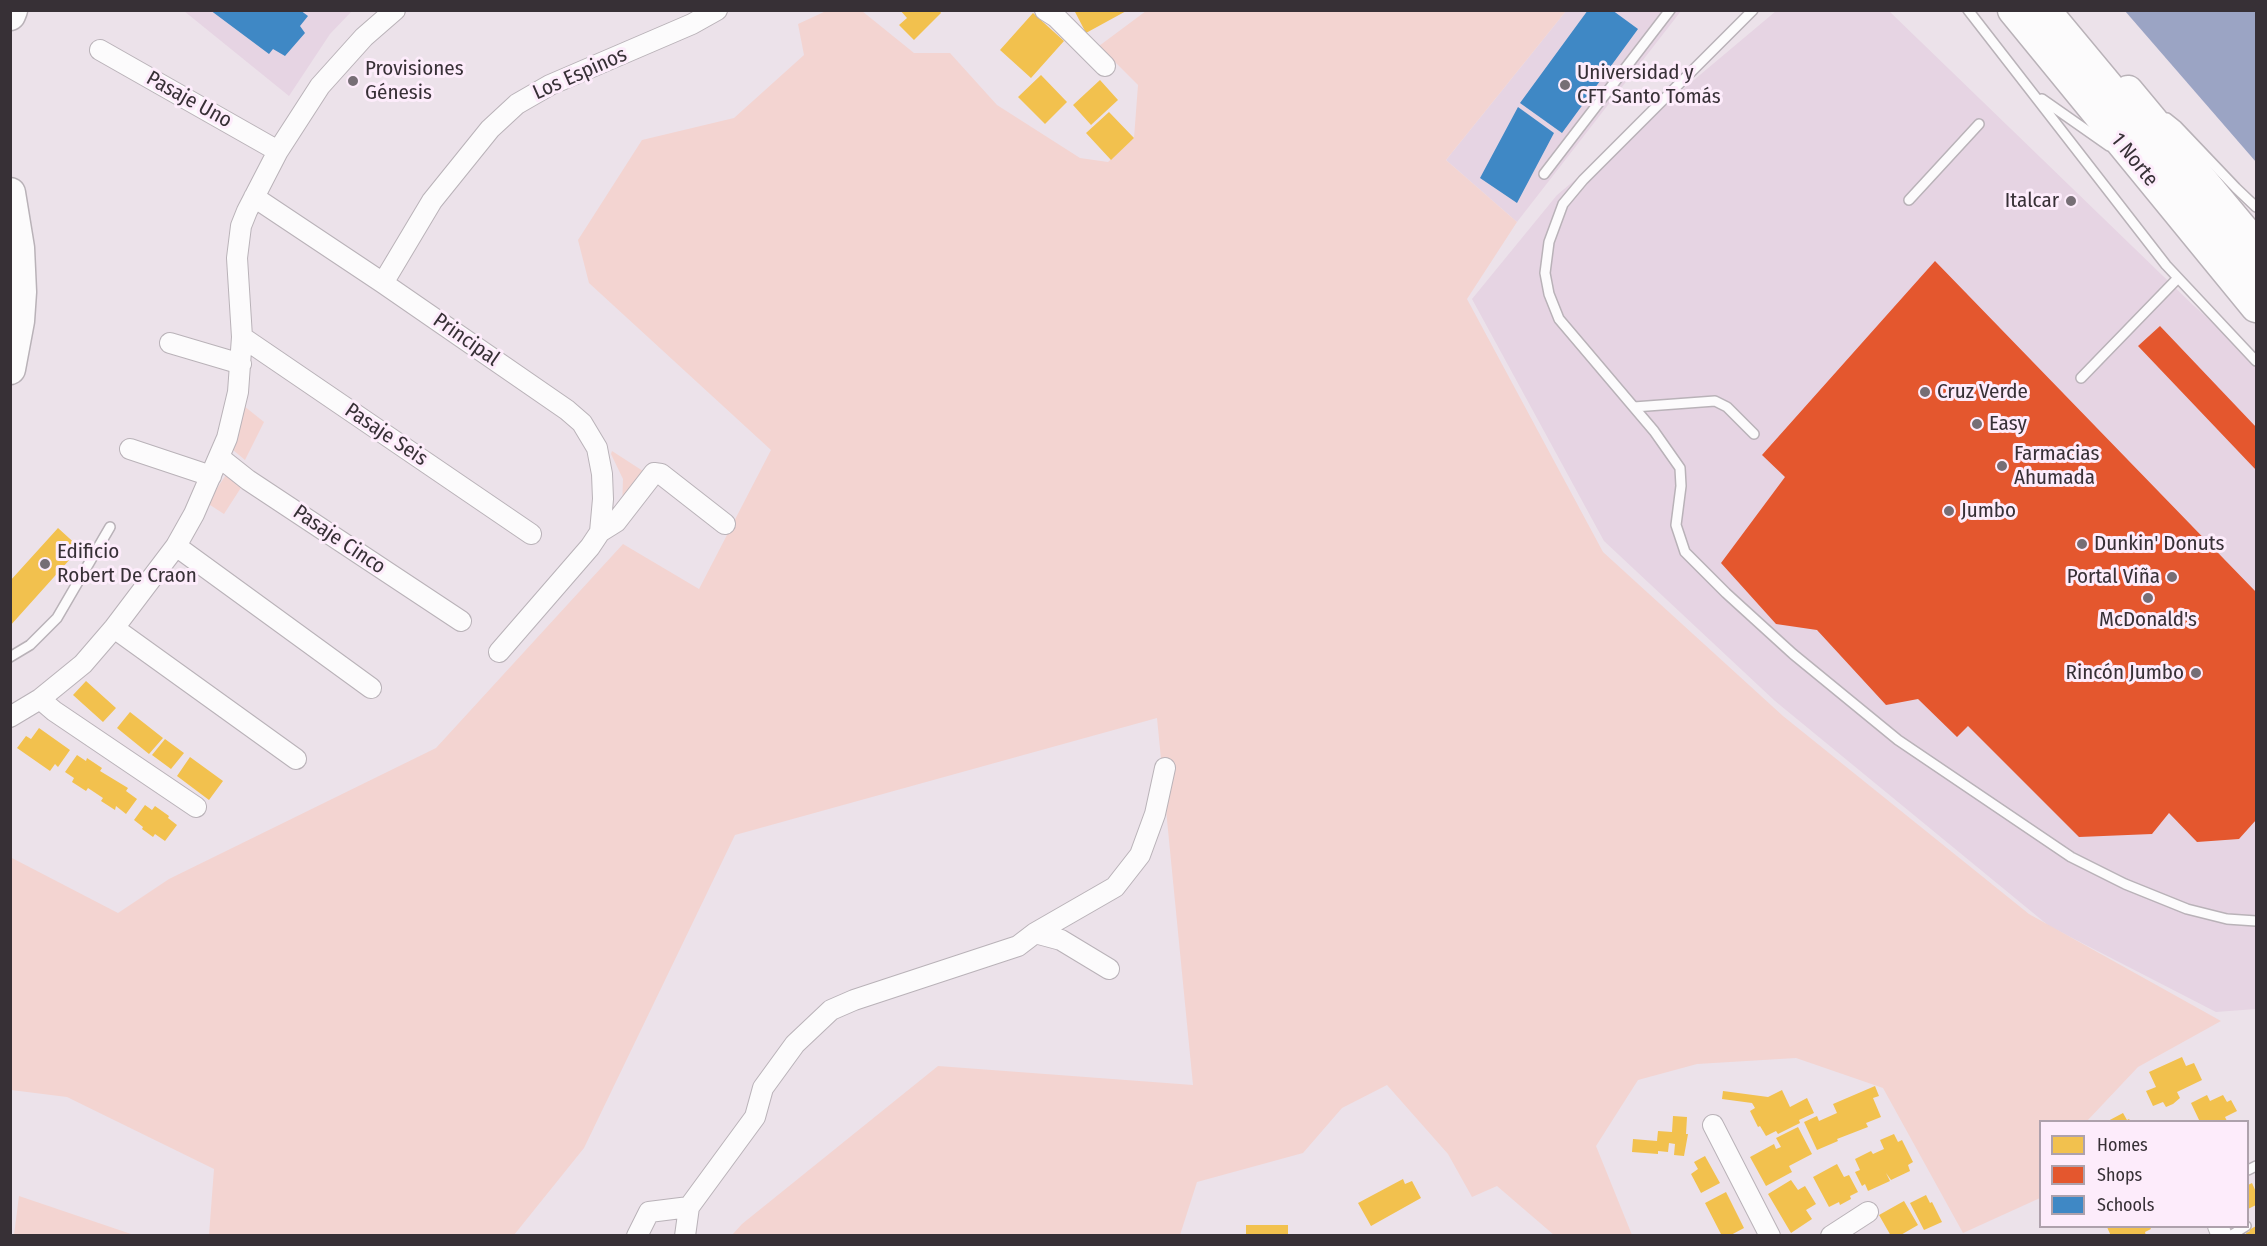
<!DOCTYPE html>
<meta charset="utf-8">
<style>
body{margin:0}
#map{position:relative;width:2267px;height:1246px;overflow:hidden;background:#ece2ea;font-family:"Fira Sans Condensed",sans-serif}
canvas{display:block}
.frame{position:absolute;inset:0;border:12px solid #373036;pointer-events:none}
.legend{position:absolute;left:2039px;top:1120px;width:210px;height:108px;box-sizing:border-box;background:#fdecfb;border:2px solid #aea1ac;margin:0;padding:8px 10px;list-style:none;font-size:18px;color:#373036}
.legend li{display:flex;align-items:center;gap:12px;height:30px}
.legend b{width:30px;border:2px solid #aea1ac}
</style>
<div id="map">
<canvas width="2267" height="1246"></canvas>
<div class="frame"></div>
<ul class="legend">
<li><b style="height:16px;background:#f2c14e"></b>Homes</li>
<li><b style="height:16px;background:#e4572e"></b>Shops</li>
<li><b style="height:16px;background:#3f88c5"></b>Schools</li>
</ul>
</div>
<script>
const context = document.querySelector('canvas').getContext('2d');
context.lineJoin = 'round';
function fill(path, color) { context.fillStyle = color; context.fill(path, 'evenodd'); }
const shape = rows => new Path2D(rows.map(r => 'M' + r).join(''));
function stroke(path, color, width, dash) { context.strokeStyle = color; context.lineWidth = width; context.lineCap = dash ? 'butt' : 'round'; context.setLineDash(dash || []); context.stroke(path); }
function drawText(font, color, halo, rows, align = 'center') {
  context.font = font + ' "Fira Sans Condensed",sans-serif'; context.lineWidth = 6; context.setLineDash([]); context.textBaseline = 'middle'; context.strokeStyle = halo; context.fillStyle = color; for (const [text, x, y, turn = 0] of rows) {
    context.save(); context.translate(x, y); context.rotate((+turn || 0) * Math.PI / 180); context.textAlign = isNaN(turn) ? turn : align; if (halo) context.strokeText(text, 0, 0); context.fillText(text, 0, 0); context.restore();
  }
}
fill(shape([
 [184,11,352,11,330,34,289,96],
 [1566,11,1681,11,1517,222,1446,160],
 [1776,11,1889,11,2193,305,2256,361,2256,1009,2216,1012,2049,926,1775,701,1604,541,1472,299,1557,195]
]), '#e6d4e3');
fill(shape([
 [826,11,862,11,914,53,950,53,997,105,1080,158,1108,162,1134,138,1138,85,1099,46,1146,11,1566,11,1446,160,1517,222,1467,299,1603,552,1783,716,2029,914,2221,1021,2138,1067,2087,1121,2040,1122,2040,1198,1963,1233,1883,1088,1796,1058,1697,1064,1638,1080,1596,1146,1632,1235,1554,1235,1497,1186,1472,1197,1448,1154,1387,1085,1342,1108,1303,1153,1197,1182,1180,1235,732,1235,742,1224,938,1066,1193,1085,1157,718,735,835,584,1148,514,1235,209,1235,214,1169,67,1097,11,1090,10,857,118,913,169,879,436,748,623,544,699,589,771,450,589,283,578,240,642,140,734,118,804,55,798,24],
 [244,406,264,422,245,460,233,450],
 [612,451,643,471,622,509,623,479,611,454],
 [228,472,244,483,224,514,207,503],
 [19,1196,134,1235,14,1235]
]), '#f3d4d1');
fill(shape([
 [2125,11,2256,11,2256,162]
]), '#9ba4c4');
fill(shape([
 [900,10,939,10,941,13,914,40,899,25,907,18],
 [1074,10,1128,10,1086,33],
 [1033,13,1064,41,1031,78,1000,50],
 [1041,75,1067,102,1045,124,1018,97],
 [1100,80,1118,100,1091,125,1073,105],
 [1109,112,1134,138,1111,160,1086,133],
 [58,528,80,548,10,626,10,581],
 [86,681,116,708,103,722,73,695],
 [130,712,163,738,149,754,117,728],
 [39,728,70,750,58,767,55,764,50,771,17,748,26,736,31,739],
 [165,739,184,753,171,769,152,755],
 [77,755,86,761,87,758,102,768,100,771,128,788,126,791,137,799,126,814,116,806,115,810,101,801,103,798,88,788,86,791,72,782,74,778,65,772],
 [190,757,223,781,209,800,177,776],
 [145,805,152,810,155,806,169,816,168,818,177,825,165,841,155,834,153,837,142,829,143,827,134,820],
 [2182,1057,2186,1066,2194,1063,2202,1080,2177,1092,2180,1098,2173,1104,2166,1107,2163,1102,2153,1106,2146,1091,2156,1087,2149,1072],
 [1875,1086,1879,1096,1873,1098,1881,1117,1866,1123,1868,1127,1837,1139,1838,1141,1817,1150,1804,1122,1817,1116,1819,1121,1837,1113,1833,1104],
 [1782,1090,1790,1107,1807,1098,1814,1113,1799,1120,1800,1123,1778,1134,1776,1131,1766,1136,1760,1126,1758,1127,1750,1111,1755,1108,1752,1103,1722,1099,1723,1091,1768,1097],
 [2207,1095,2210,1101,2223,1095,2227,1102,2231,1100,2237,1111,2225,1117,2227,1121,2225,1122,2200,1122,2191,1103],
 [2123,1113,2127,1120,2129,1119,2131,1122,2106,1122],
 [1673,1116,1687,1117,1686,1134,1688,1134,1684,1156,1674,1155,1675,1144,1669,1143,1668,1152,1658,1151,1658,1154,1632,1152,1633,1139,1657,1141,1658,1131,1672,1132],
 [1798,1127,1812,1154,1789,1166,1792,1172,1766,1186,1750,1157,1774,1144,1776,1149,1781,1147,1776,1138],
 [1894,1134,1898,1142,1902,1140,1913,1162,1908,1165,1910,1171,1891,1180,1886,1173,1890,1181,1868,1191,1865,1184,1862,1186,1855,1172,1860,1170,1855,1159,1871,1151,1873,1154,1884,1149,1880,1140],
 [1705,1156,1720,1183,1701,1193,1691,1174,1698,1169,1694,1162],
 [1837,1164,1844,1177,1849,1175,1858,1192,1850,1196,1851,1199,1840,1205,1839,1202,1829,1207,1813,1177],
 [1403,1179,1405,1184,1412,1181,1421,1198,1371,1226,1358,1203],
 [1791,1180,1798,1190,1805,1186,1816,1204,1806,1210,1812,1219,1791,1233,1768,1194],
 [2252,1183,2256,1192,2256,1205,2248,1209,2248,1185],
 [1726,1192,1744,1228,1729,1236,1722,1236,1705,1203],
 [1926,1195,1930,1203,1932,1202,1942,1222,1924,1230,1910,1203],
 [1904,1201,1918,1225,1899,1236,1891,1236,1879,1215],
 [1246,1225,1288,1225,1288,1236,1246,1236],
 [2256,1226,2256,1236,2247,1236,2246,1233,2250,1231,2249,1230],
 [2107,1227,2150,1227,2151,1229,2145,1232,2146,1236,2111,1236]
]), '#f2c14e');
fill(shape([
 [1935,261,2256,592,2256,820,2239,839,2197,842,2169,813,2152,834,2079,837,1968,726,1957,737,1918,699,1886,705,1817,630,1776,624,1721,563,1785,477,1762,455],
 [2160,326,2256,427,2256,470,2138,346]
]), '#e4572e');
fill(shape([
 [210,10,300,10,308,16,300,26,305,33,285,56,273,49,269,54],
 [1588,10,1612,10,1638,29,1562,133,1520,103],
 [1518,107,1554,133,1517,203,1480,178]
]), '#3f88c5');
const lane = shape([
 [1753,10,1583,180,1563,204,1549,242,1545,273,1549,294,1559,319,1654,431,1680,468,1681,486,1676,525,1685,552,1726,593,1793,654,1898,740,2071,857,2125,884,2187,909,2227,919,2256,921],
 [1968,10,2166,265,2256,361],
 [2042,99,2109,146],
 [2167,118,2177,126,2236,188,2256,207],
 [1544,174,1670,10],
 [1909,200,1979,124],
 [2081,378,2178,278],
 [1634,407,1715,401,1727,407,1754,434],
 [10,657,30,645,57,618,110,527],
 [2248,1170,2256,1166],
 [2230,1236,2246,1226]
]);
const street = shape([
 [1045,10,1056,17,1105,66],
 [100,50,278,151],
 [254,197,383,283,567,410,582,423,597,448,602,474,603,499,600,532,590,547,499,652],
 [383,283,432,201,490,129,517,104,550,85,692,24,717,10],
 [242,337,531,534],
 [170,343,241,364],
 [130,449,211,476],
 [219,457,248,480,461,621],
 [600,532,616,522,654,473,661,474,725,524],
 [176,546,371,688],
 [114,628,296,759],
 [40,699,54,711,196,807],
 [10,717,40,699,83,664,114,628,176,546,194,514,227,438,238,392,242,337,237,258,241,226,247,211,278,151,320,86,364,37,395,10],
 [1035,933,1061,940,1109,969],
 [1713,1125,1770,1236],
 [2218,1226,2222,1236],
 [637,1236,649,1212,689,1207,755,1117,763,1088,795,1044,831,1010,854,1000,1018,946,1035,933,1115,887,1140,855,1155,814,1165,768],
 [685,1236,689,1207],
 [1831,1236,1868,1212]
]);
const primary = shape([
 [2013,10,2256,307],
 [10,15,12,10],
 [2128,91,2256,245],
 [10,193,19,248,21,292,19,321,10,369]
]);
const highway = shape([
 [2043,10,2107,87,2191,198,2256,278]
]);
stroke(lane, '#b9b2b8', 12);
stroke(street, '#b9b2b8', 22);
stroke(primary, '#b9b2b8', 33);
stroke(highway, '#b9b2b8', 36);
stroke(lane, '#fcfbfc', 9);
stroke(street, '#fcfbfc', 20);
stroke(primary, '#fcfbfc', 30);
stroke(highway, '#fcfbfc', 33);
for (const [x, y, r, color] of [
 [353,81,6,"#766e75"],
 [1565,85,6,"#766e75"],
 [2071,201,6,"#766e75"],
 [1925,392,6,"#766e75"],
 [1977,424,6,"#766e75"],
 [2002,466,6,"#766e75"],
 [1949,511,6,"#766e75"],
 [2082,544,6,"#766e75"],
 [45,564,6,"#766e75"],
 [2172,577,6,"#766e75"],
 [2148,598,6,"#766e75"],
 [2196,673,6,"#766e75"]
]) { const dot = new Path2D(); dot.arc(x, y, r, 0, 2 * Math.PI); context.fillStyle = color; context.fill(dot); stroke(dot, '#fdecfb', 2); }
drawText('21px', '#373036', '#fdecfb', [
 ["Provisiones",365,69],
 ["Génesis",365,93],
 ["Universidad y",1577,73],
 ["CFT Santo Tomás",1577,97],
 ["Italcar",2059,201,"right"],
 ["Cruz Verde",1937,392],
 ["Easy",1989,424],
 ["Farmacias",2014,454],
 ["Ahumada",2014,478],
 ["Jumbo",1961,511],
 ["Dunkin' Donuts",2094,544],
 ["Edificio",57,552],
 ["Robert De Craon",57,576],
 ["Portal Viña",2160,577,"right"],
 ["McDonald's",2148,620,"center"],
 ["Rincón Jumbo",2184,673,"right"]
], 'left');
drawText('21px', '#373036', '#fdecfb', [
 ["Los Espinos",580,74,-24],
 ["Pasaje Uno",189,100,29],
 ["1 Norte",2134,160,51],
 ["Principal",466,340,35],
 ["Pasaje Seis",386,435,34],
 ["Pasaje Cinco",339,540,34]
]);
</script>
